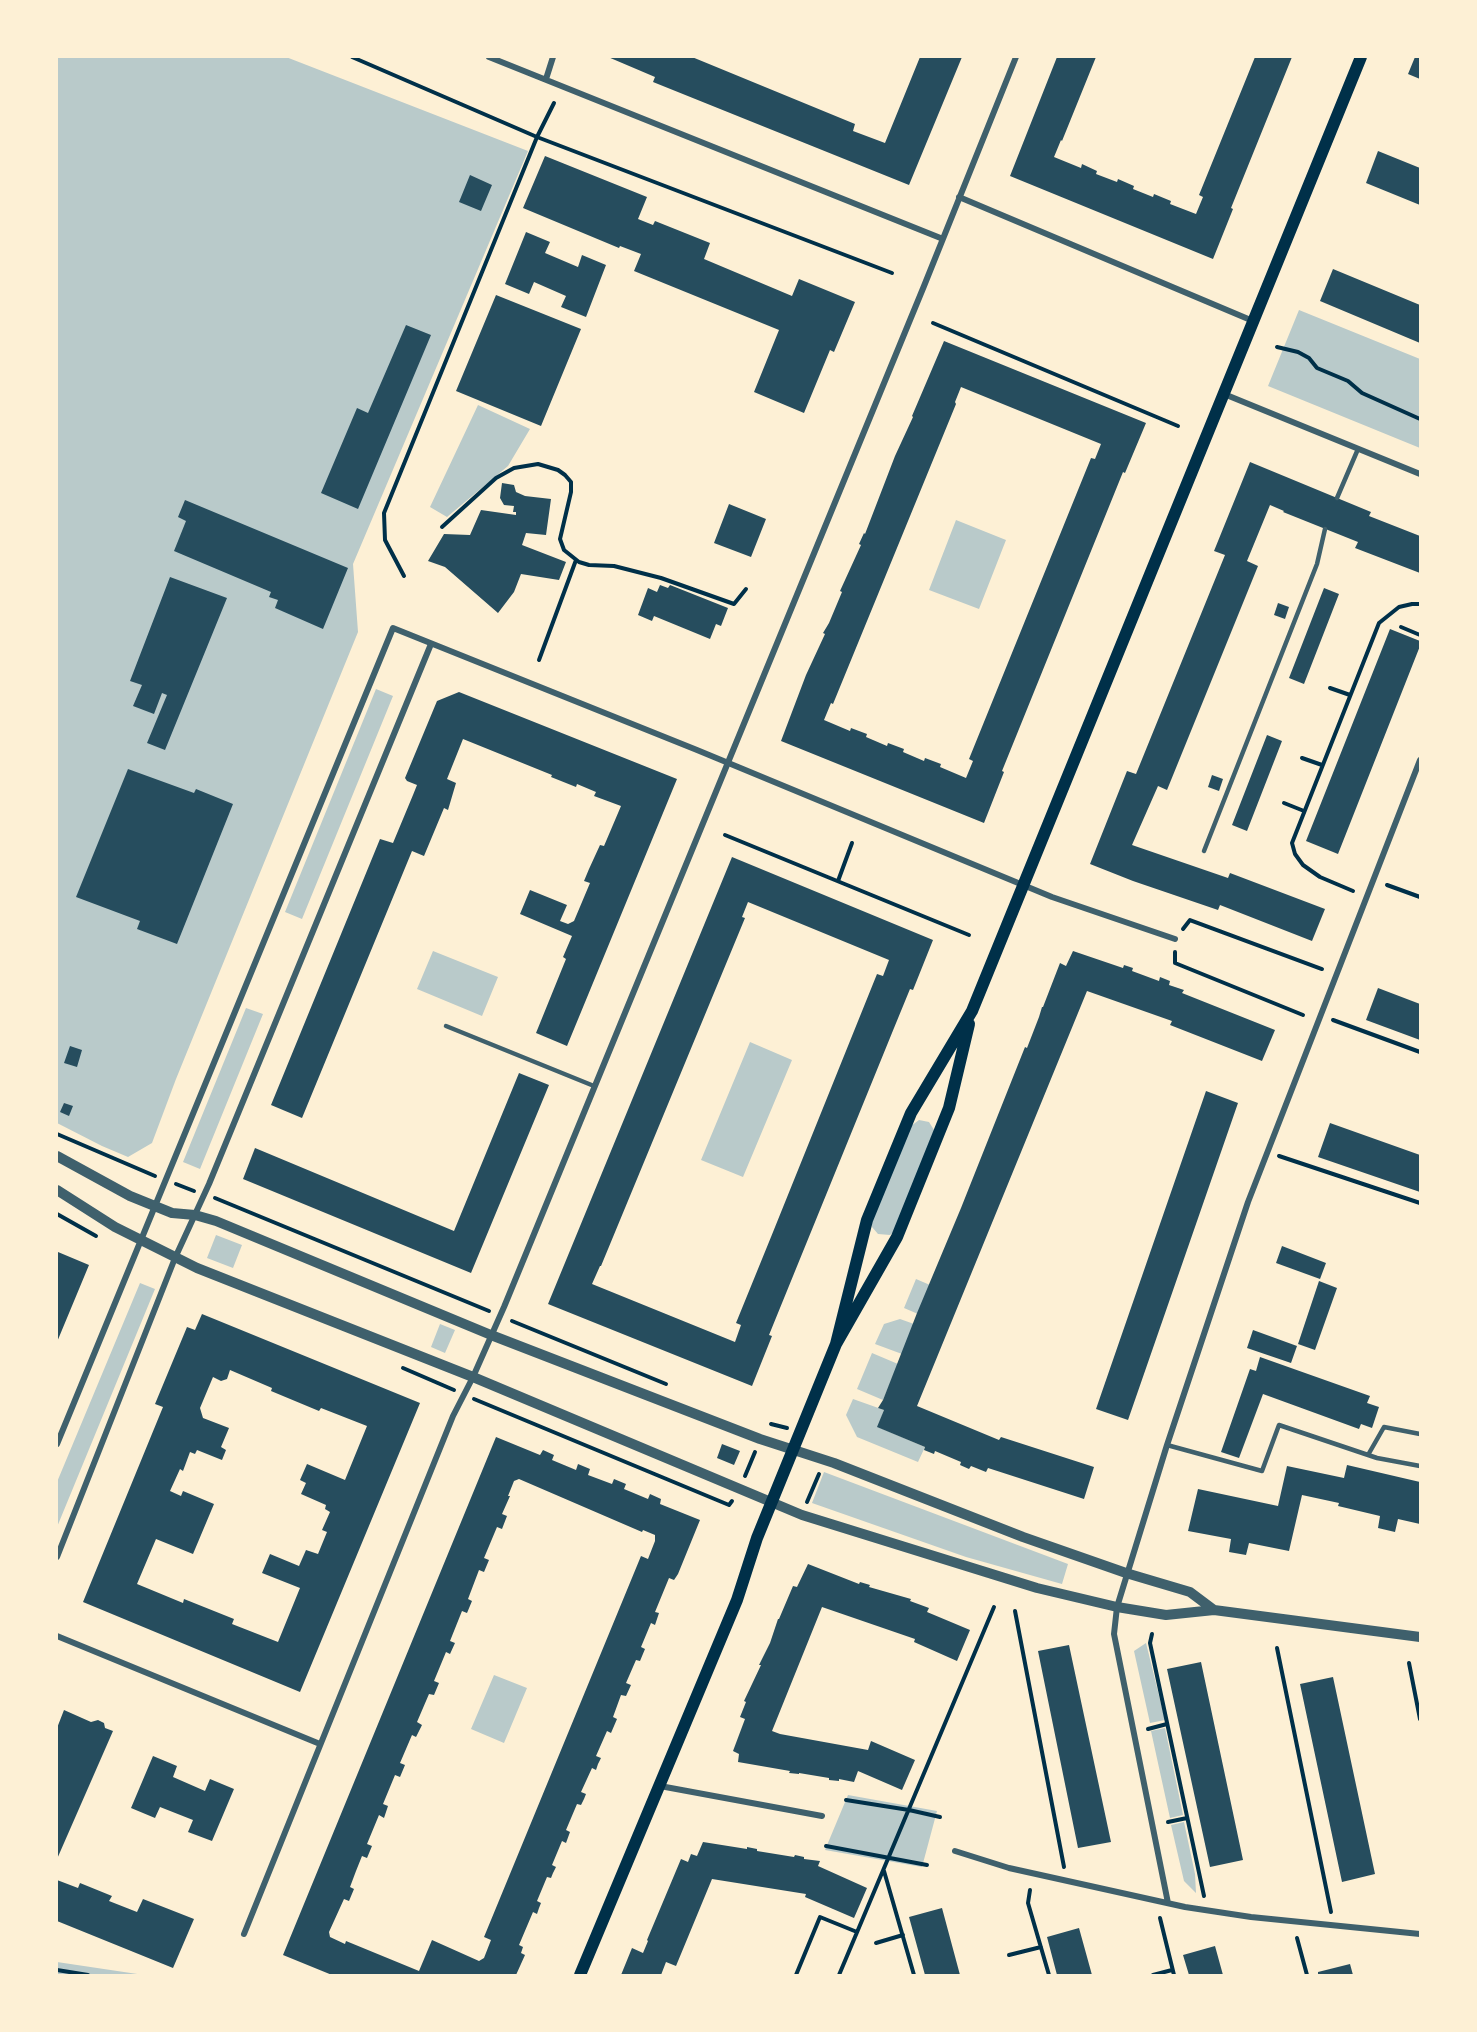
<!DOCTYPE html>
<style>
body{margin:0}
#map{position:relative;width:1477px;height:2032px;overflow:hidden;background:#fdf0d5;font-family:Mulish,sans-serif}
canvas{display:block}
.frame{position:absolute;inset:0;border:58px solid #fdf0d5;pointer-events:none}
</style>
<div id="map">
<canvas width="1477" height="2032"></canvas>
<div class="frame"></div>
</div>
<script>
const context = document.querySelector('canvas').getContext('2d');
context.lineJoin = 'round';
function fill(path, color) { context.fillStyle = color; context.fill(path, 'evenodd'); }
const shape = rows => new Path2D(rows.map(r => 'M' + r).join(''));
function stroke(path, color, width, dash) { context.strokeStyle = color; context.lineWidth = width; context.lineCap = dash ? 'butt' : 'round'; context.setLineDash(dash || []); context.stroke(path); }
fill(shape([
 [57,57,286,57,528,151,353,564,358,632,176,1079,152,1143,128,1157,102,1146,57,1123],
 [1299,310,1420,359,1420,448,1268,386],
 [478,405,530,429,508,466,447,517,430,507],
 [956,520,1006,540,979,609,929,590],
 [376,689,393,696,302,919,285,912],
 [433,951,498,977,482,1016,417,989],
 [246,1008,263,1014,200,1169,183,1162],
 [750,1042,792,1060,743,1177,701,1160],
 [919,1120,929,1122,934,1130,895,1231,890,1235,878,1234,872,1227,872,1220,911,1126],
 [216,1235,242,1245,233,1268,207,1258],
 [916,1279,930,1285,918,1314,904,1308],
 [140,1283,155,1289,57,1527,57,1482],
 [900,1319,914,1324,902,1354,875,1344,884,1324],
 [440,1324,455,1330,445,1353,431,1347],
 [872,1353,898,1364,883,1400,857,1389],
 [853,1399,884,1410,878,1427,925,1447,918,1462,857,1437,846,1415],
 [824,1472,1068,1564,1062,1584,966,1557,812,1503],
 [1146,1643,1165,1720,1150,1723,1134,1651],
 [494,1675,527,1688,504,1743,471,1729],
 [1165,1728,1183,1815,1170,1818,1151,1731],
 [848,1795,937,1811,922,1867,825,1850],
 [1184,1822,1195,1874,1196,1893,1184,1881,1171,1825],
 [57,1962,144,1975,57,1975]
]), '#b9caca');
fill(shape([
 [608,57,692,57,855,124,853,131,885,143,920,57,962,57,909,185,653,82,655,77],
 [1057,57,1096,57,1062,141,1061,140,1054,157,1081,168,1082,164,1097,171,1096,174,1117,182,1118,179,1134,186,1133,189,1153,197,1154,194,1171,201,1170,204,1196,214,1203,197,1199,195,1255,57,1292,57,1231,208,1233,209,1213,259,1010,176],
 [1415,57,1420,57,1420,79,1408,74],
 [1378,151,1420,168,1420,205,1366,183],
 [545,156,647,197,638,219,653,225,655,221,710,243,704,259,792,296,799,279,855,302,834,352,830,350,804,413,754,392,779,330,634,271,641,254,620,246,619,248,523,208],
 [470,175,492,185,481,211,459,202],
 [526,232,550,242,545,253,578,267,582,255,606,265,586,317,561,307,566,296,534,282,529,294,505,284],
 [1333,269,1420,305,1420,343,1320,301],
 [496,295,581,329,541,426,456,391],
 [406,325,431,335,358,509,321,493,357,408,368,413],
 [944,341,1146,423,1125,473,1123,472,1002,771,1004,772,984,823,781,741,806,675,825,634,823,633,829,623,842,592,840,591,861,545,859,544,864,533,865,534,895,456,913,417,912,416],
 [961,387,1101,444,1095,459,1091,458,969,759,973,761,966,778,940,767,941,764,925,758,924,761,903,752,904,749,888,743,887,746,866,737,867,734,851,728,850,731,824,720,831,703,833,704,956,404,955,402],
 [1250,462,1371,512,1369,516,1420,536,1420,573,1355,548,1358,542,1283,512,1284,511,1270,505,1247,561,1258,566,1167,790,1158,786,1132,845,1228,878,1230,873,1325,909,1312,941,1220,905,1218,910,1133,881,1090,864,1127,771,1136,774,1225,555,1214,551],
 [502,483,514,485,516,492,525,496,551,499,546,535,526,533,522,545,566,562,559,580,521,574,514,592,498,613,445,567,428,561,444,534,470,535,481,510,516,515,516,512,513,512,514,506,504,505,500,498],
 [185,500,348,568,323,629,275,608,278,600,269,597,271,592,174,551,186,521,178,517],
 [729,504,766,519,751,557,714,543],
 [170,577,227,598,165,750,147,743,167,695,162,693,154,714,133,706,142,685,130,681],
 [660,585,668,588,670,585,728,608,721,626,716,624,710,639,654,616,652,621,638,615,648,588,657,592],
 [1324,588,1339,594,1304,684,1289,678],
 [1278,603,1289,607,1285,619,1274,615],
 [1390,629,1420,641,1420,646,1338,854,1306,841],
 [459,692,677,779,567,1046,536,1033,566,959,563,957,572,936,520,914,530,890,567,905,560,921,568,924,574,921,590,883,584,881,589,869,600,845,604,846,621,806,594,796,596,792,577,784,576,787,551,777,552,775,463,739,447,779,456,783,448,810,444,808,424,856,412,851,302,1118,271,1105,380,839,393,843,413,795,417,785,407,781,405,778,437,701],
 [1267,735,1282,741,1247,831,1232,825],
 [128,769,194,793,196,789,233,804,177,944,137,929,140,921,76,897],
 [1212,775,1223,779,1219,791,1208,787],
 [732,857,933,940,913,990,910,989,894,1028,769,1335,772,1336,752,1386,548,1304],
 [748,902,889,960,883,976,877,974,771,1237,736,1323,741,1325,735,1342,592,1284,600,1266,601,1266,745,918,742,917],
 [1073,951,1123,968,1124,965,1133,968,1132,971,1159,981,1160,977,1170,981,1169,985,1184,990,1182,993,1275,1030,1262,1061,1170,1025,1172,1021,1087,991,917,1406,999,1440,1001,1437,1094,1467,1084,1499,988,1468,986,1472,971,1466,969,1469,960,1465,961,1462,935,1451,934,1454,924,1450,925,1447,877,1427,884,1410,878,1408,883,1400,917,1313,961,1208,1025,1047,1027,1048,1039,1017,1042,1007,1043,1007,1060,963,1066,966],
 [1378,988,1420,1004,1420,1040,1366,1020],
 [70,1046,82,1050,77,1067,64,1063],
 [519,1073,549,1085,471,1273,243,1179,255,1148,454,1231],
 [1206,1091,1238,1103,1128,1420,1096,1409],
 [64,1103,73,1106,69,1116,60,1112],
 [1330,1123,1420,1155,1420,1192,1318,1157],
 [1282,1246,1326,1263,1320,1279,1276,1263],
 [58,1252,89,1265,57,1342,57,1254],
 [1319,1281,1337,1288,1315,1350,1298,1344],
 [202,1314,420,1403,300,1692,83,1602,163,1407,155,1404,187,1327,195,1330],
 [230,1370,272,1388,271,1391,319,1411,321,1408,367,1426,345,1480,307,1464,300,1480,306,1483,301,1494,326,1505,325,1509,330,1512,322,1530,327,1532,318,1554,306,1550,299,1566,270,1554,262,1573,300,1588,278,1642,232,1624,234,1619,184,1599,183,1603,137,1584,156,1539,193,1554,214,1504,183,1491,181,1496,170,1491,180,1469,183,1471,190,1452,195,1454,197,1450,222,1460,226,1450,221,1447,229,1428,203,1418,200,1408,213,1377,221,1381,227,1379],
 [1253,1330,1297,1346,1291,1363,1247,1348],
 [1260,1357,1370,1396,1367,1403,1379,1407,1372,1428,1361,1424,1359,1429,1263,1394,1239,1458,1221,1452,1250,1369,1256,1371],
 [496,1437,540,1455,543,1450,554,1455,552,1460,576,1470,578,1464,590,1469,588,1475,612,1484,614,1479,626,1484,624,1489,648,1499,650,1494,661,1499,660,1504,700,1520,678,1574,674,1580,669,1578,655,1612,659,1613,655,1625,651,1623,641,1647,645,1649,640,1661,636,1660,626,1683,631,1685,626,1696,621,1695,613,1717,617,1719,611,1733,607,1731,596,1756,601,1758,598,1764,596,1770,592,1768,581,1792,586,1794,584,1799,581,1805,577,1804,566,1830,570,1832,566,1843,562,1841,552,1865,556,1867,553,1873,551,1878,547,1877,537,1901,541,1903,539,1908,537,1914,533,1912,519,1945,523,1947,521,1953,525,1955,516,1975,332,1975,283,1955],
 [519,1479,642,1532,643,1530,655,1535,655,1541,648,1559,641,1556,484,1937,491,1940,484,1958,479,1961,432,1940,419,1971,346,1941,345,1944,330,1937,329,1932,344,1899,349,1901,354,1889,350,1887,356,1871,362,1856,367,1858,372,1846,367,1844,379,1815,384,1818,388,1806,383,1804,395,1775,400,1777,405,1765,400,1763,412,1735,416,1737,422,1725,417,1722,429,1694,434,1695,439,1683,434,1681,446,1652,450,1654,455,1643,450,1641,462,1611,467,1613,472,1601,468,1599,479,1570,484,1572,489,1560,484,1558,497,1527,502,1529,507,1516,502,1514,510,1496,508,1496,514,1481],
 [722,1444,740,1451,734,1465,717,1458],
 [1347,1465,1420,1482,1420,1524,1398,1519,1395,1532,1378,1528,1380,1516,1338,1506,1339,1503,1302,1495,1289,1551,1249,1543,1246,1555,1229,1552,1231,1539,1188,1531,1198,1489,1278,1506,1287,1466,1344,1478],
 [808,1564,859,1584,860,1582,870,1585,869,1587,911,1599,910,1601,929,1608,927,1612,970,1630,957,1661,914,1642,915,1639,822,1607,772,1731,780,1734,868,1750,871,1741,915,1760,902,1790,858,1771,854,1782,839,1779,839,1781,829,1780,829,1778,799,1773,799,1774,789,1773,790,1771,738,1762,739,1754,733,1751,745,1719,740,1717,746,1702,744,1701,761,1665,759,1665,770,1643,778,1619,779,1619,793,1586,797,1587],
 [1069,1645,1111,1842,1078,1848,1038,1651],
 [1201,1662,1243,1860,1210,1867,1167,1669],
 [1333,1677,1375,1874,1342,1882,1300,1684],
 [64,1710,91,1722,98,1720,104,1723,105,1728,113,1731,57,1859,57,1728],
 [153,1756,177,1766,173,1777,205,1791,210,1779,234,1789,212,1841,188,1832,193,1820,160,1807,155,1818,131,1808],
 [703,1842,747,1849,747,1847,757,1849,757,1851,794,1857,795,1855,804,1857,804,1859,820,1861,818,1866,867,1888,854,1918,805,1897,806,1894,712,1879,676,1966,666,1962,661,1975,621,1975,632,1948,643,1953,648,1941,647,1940,681,1859,688,1862,691,1854,697,1856],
 [57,1880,78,1888,80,1883,112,1896,109,1901,137,1912,143,1899,194,1919,173,1968,57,1921],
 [942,1908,960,1975,925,1975,909,1917],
 [1079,1928,1092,1975,1057,1975,1047,1937],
 [1215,1946,1223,1975,1189,1975,1183,1955],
 [1350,1964,1353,1975,1318,1975,1318,1972]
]), '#264d5e');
stroke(shape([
 [352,57,537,137,892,273],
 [933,323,1178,426],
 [1277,347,1298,352,1309,358,1317,368,1348,381,1362,393,1420,419],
 [442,527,496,478,514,468,538,464,558,470,565,475,571,482,571,492,560,539,564,550,579,562,589,565,614,566,661,578,734,604,746,589],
 [404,576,385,540,384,513,537,137,554,103],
 [1401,627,1420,635],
 [539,660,576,560],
 [1330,688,1350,695],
 [1302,758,1322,765],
 [1284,803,1304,811],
 [725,835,969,935],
 [838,881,852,843],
 [1387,885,1420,897],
 [1353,891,1320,877,1303,865,1295,854,1292,843,1379,623,1399,607,1412,604,1420,604],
 [1183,929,1190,920,1322,969],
 [1175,952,1175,963,1303,1015],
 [1333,1020,1420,1052],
 [57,1134,155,1176],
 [1279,1156,1420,1203],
 [176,1184,194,1191],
 [215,1198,489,1311],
 [57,1214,96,1236],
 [512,1321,666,1384],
 [403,1368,454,1390],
 [474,1399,729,1505,732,1501],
 [771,1424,787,1428],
 [745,1476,755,1452],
 [807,1502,819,1474],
 [1015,1611,1064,1867],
 [1152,1634,1150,1643,1204,1896],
 [1277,1648,1331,1912],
 [1409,1663,1420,1719],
 [1148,1729,1167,1724],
 [846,1800,909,1810,940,1817],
 [1168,1822,1187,1818],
 [826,1846,927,1865],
 [884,1871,914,1975],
 [1030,1890,1028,1903,1049,1975],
 [1160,1918,1174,1975],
 [1297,1938,1307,1975],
 [876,1943,903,1935],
 [1009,1955,1041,1947],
 [57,1970,88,1975],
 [796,1975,820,1917,857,1932],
 [839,1975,994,1607],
 [1153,1975,1172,1970]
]), '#003049', 4);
stroke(shape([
 [1337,498,1358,449],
 [1204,851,1317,564,1325,529],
 [446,1026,594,1086],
 [1167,1445,1262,1471,1279,1425,1377,1458,1420,1466],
 [1368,1455,1384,1427,1420,1434]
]), '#3f606c', 4.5);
stroke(shape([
 [489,57,943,239],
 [546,79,553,57],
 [959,197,1253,321],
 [1224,394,1420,474],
 [57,1444,393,628,697,750,1052,897,1175,939],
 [57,1557,175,1258,209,1184,431,644],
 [57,1636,320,1744],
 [660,1786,822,1816],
 [955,1851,1009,1868,1185,1907,1251,1917,1420,1934],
 [1168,1903,1114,1634,1117,1607,1167,1445,1248,1202,1420,760],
 [244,1934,453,1416,473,1377,504,1307,924,286,1016,57]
]), '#3f606c', 6);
stroke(shape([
 [57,1156,130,1196,172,1213,195,1215,216,1221,491,1335,760,1439,834,1463,1023,1537,1126,1573,1190,1592,1214,1610],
 [57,1190,115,1227,197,1268,473,1377,802,1515,1037,1588,1117,1607,1166,1615,1214,1610,1420,1637]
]), '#3f606c', 10);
stroke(shape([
 [836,1344,867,1220,911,1113,972,1011,1361,57],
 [580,1975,737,1600,757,1538,836,1344,897,1237,949,1108,969,1024]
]), '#003049', 12);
</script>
